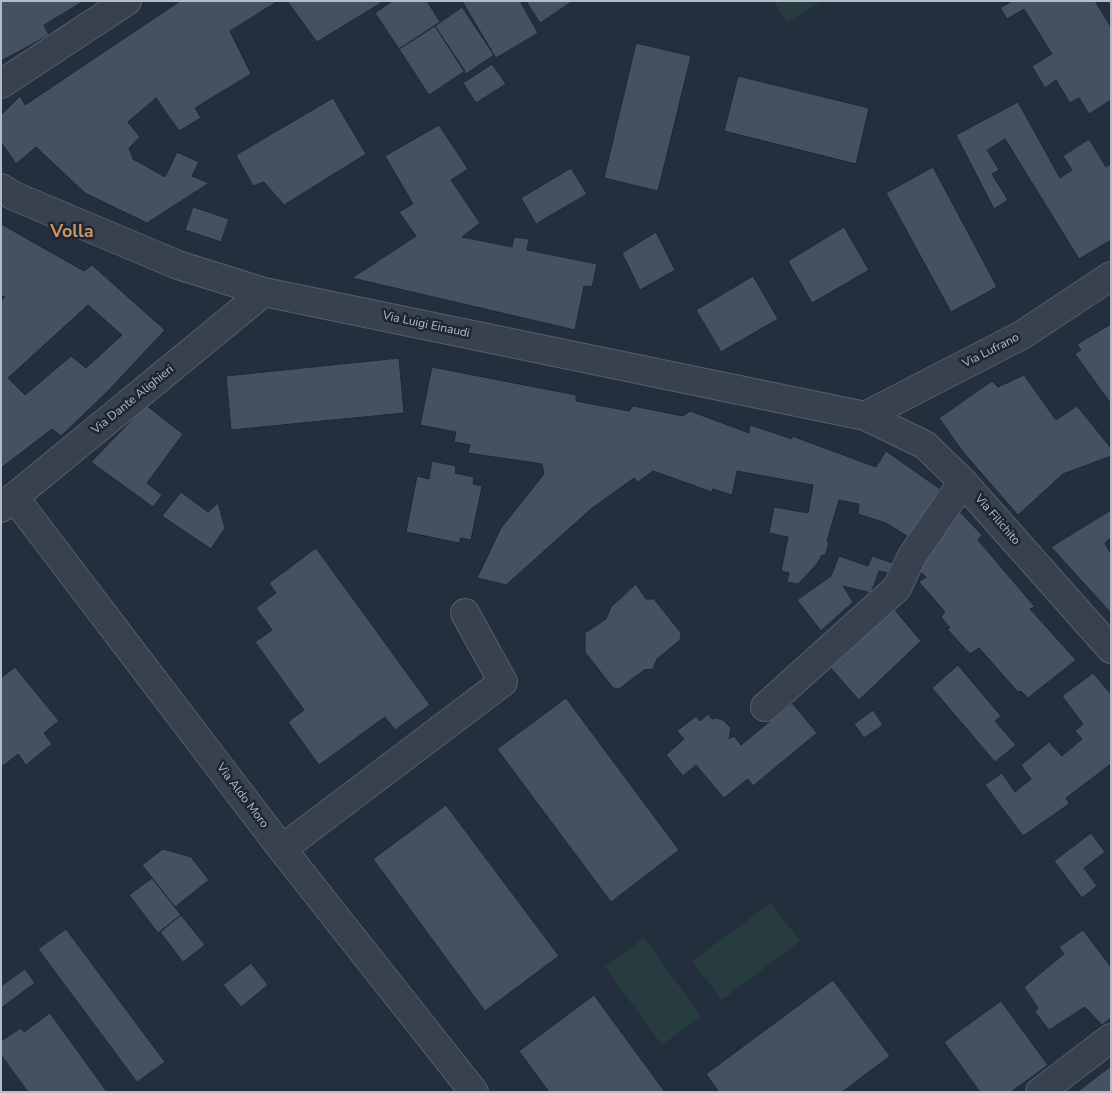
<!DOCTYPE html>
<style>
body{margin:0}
#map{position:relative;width:1112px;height:1093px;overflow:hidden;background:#242f3e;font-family:"Nunito Sans",sans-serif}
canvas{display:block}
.frame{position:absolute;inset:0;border:2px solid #b4bcc9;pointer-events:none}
</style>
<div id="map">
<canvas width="1112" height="1093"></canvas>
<div class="frame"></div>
</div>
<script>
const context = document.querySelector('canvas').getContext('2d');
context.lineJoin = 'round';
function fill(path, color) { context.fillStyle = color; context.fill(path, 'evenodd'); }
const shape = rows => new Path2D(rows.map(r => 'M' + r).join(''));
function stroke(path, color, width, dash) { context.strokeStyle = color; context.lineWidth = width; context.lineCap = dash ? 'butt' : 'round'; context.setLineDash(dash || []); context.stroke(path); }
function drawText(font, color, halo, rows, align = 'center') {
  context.font = font + ' "Nunito Sans",sans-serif'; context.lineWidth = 5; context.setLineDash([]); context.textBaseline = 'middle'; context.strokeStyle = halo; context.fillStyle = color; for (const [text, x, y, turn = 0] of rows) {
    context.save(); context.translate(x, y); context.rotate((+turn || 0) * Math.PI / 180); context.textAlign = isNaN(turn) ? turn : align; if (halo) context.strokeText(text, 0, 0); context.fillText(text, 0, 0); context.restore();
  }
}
fill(shape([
 [774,1,822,1,787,23],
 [771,903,800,941,722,1000,692,961],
 [644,938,701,1016,662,1045,605,967]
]), '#263c3f');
const building = shape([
 [1,1,84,1,44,25,49,35,1,61,1,1],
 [180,1,278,1,230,31,251,74,195,108,201,118,179,131,156,98,128,122,140,137,129,148,133,159,165,177,177,152,199,162,192,176,209,183,147,223,85,193,36,147,16,164,1,142,1,115,20,96,25,105,180,1],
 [287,1,384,1,317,42,287,1],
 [392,1,427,1,440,22,399,49,375,13,392,1],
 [462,1,520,1,538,33,496,58,462,1],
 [526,1,573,1,540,23,526,1],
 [1012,1,1095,1,1111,27,1111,100,1089,114,1079,98,1070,103,1056,80,1045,88,1032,66,1052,54,1024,9,1007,19,1000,8,1012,1],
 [462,7,494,55,466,74,435,26,462,7],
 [435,26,465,71,429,95,399,49,435,26],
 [636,43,691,56,658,191,604,178,636,43],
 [492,64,506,84,476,103,463,83,492,64],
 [738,76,869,108,856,164,724,131,738,76],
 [333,98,366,154,284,205,264,182,253,186,236,155,333,98],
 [1018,102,1060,178,1072,170,1063,156,1089,139,1106,167,1111,164,1111,240,1079,259,1005,139,987,150,999,170,992,174,1008,200,994,209,956,135,1018,102],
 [439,125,468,169,451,180,480,223,462,237,512,247,514,237,529,239,527,250,597,264,592,287,584,286,575,330,352,278,416,236,399,212,413,204,385,156,439,125],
 [933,167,997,287,951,312,886,193,933,167],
 [571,168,587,194,536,224,521,198,571,168],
 [193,207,229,219,221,242,185,230,193,207],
 [1,224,84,271,92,265,165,330,109,390,61,436,52,429,1,468,1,301,5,297,1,296,1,224],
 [88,305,122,335,86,368,71,356,25,395,8,378,88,305],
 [844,227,869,270,812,303,788,261,844,227],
 [656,232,675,270,640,290,622,253,656,232],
 [753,276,778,319,721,352,696,310,753,276],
 [1111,324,1111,404,1075,354,1081,350,1077,344,1111,324],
 [399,358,404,413,231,430,226,376,399,358],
 [432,367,576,395,576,401,629,411,633,406,683,416,690,411,749,433,750,425,792,439,792,436,876,467,886,451,940,489,910,538,886,523,858,514,859,504,839,500,827,541,829,542,825,556,822,555,817,564,798,584,787,582,789,573,781,571,788,537,769,533,774,507,808,513,813,485,737,471,732,495,713,489,712,492,653,471,638,482,634,478,591,509,506,585,477,578,501,528,544,474,542,464,468,453,470,445,454,442,456,432,420,425,432,367],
 [1024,375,1056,420,1077,406,1111,448,1111,456,1063,474,1018,515,963,452,939,418,992,381,998,387,1024,375],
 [146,405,183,434,147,483,162,495,153,507,91,462,146,405],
 [432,461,456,466,455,473,474,477,473,484,482,486,471,540,461,538,459,543,406,532,417,476,429,479,432,461],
 [181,492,208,512,218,503,225,528,211,549,162,516,181,492],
 [1111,510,1111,538,1105,543,1111,554,1111,613,1051,547,1111,510],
 [959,511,982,535,978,540,1035,607,1030,609,1076,660,1028,698,1021,691,1018,692,979,648,970,654,947,629,950,628,941,617,945,612,919,582,926,577,914,566,959,511],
 [316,548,430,705,395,730,385,717,319,765,288,722,304,710,255,642,272,630,256,608,276,593,269,583,316,548],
 [839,556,868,566,872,556,893,563,888,573,879,571,871,593,843,586,853,602,821,631,797,600,831,576,839,556],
 [636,584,646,599,654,599,681,633,680,640,657,659,653,669,644,670,619,689,613,688,585,652,585,633,606,619,611,607,636,584],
 [894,609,921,641,859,700,828,665,894,609],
 [958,665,1001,716,995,721,1016,745,995,762,932,688,958,665],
 [15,667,59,721,44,733,52,744,26,765,18,754,3,766,1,763,1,678,15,667],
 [1093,673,1111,694,1111,764,1066,798,1069,804,1023,836,985,785,1002,773,1015,792,1031,779,1021,765,1049,742,1062,756,1082,739,1075,731,1083,724,1062,696,1093,673],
 [566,698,679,850,611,902,497,749,566,698],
 [792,703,817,733,753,786,748,779,724,798,696,765,683,776,666,755,684,739,677,731,696,716,700,721,708,714,712,719,716,718,723,720,731,728,729,739,734,736,741,745,792,703],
 [873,710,883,725,864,738,854,724,873,710],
 [446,805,559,956,485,1011,373,859,446,805],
 [1091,833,1105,852,1084,868,1097,886,1082,898,1054,861,1091,833],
 [163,849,191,857,209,880,175,907,142,865,163,849],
 [152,878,181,915,158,933,129,895,152,878],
 [181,915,205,945,183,962,160,932,181,915],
 [66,929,165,1062,137,1082,38,949,66,929],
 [1083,930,1111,967,1111,1018,1102,1025,1085,1007,1049,1030,1035,1012,1038,1008,1024,987,1064,954,1059,947,1083,930],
 [251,963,268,985,241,1007,223,985,251,963],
 [25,969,35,983,1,1008,1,986,25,969],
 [833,980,890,1056,842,1092,719,1092,706,1074,833,980],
 [594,995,665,1092,549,1092,519,1051,594,995],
 [1001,1001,1048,1065,1011,1092,980,1092,944,1042,1001,1001],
 [50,1013,107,1092,28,1092,1,1055,1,1041,21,1028,24,1032,50,1013],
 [1111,1066,1111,1092,1077,1092,1111,1066]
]);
fill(building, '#455162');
stroke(building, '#1f2835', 1);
const minor = shape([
 [1,84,127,1],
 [1,188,14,196,178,265,264,292,865,416,925,445,963,482,1111,649],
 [865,416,1022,335,1111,276],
 [14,497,282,849,474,1092],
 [1,508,264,292],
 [765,707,897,588,912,556,963,482],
 [282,849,503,682,465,613],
 [1040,1092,1111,1038]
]);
stroke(minor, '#565f6c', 30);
stroke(minor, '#38414e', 28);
drawText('12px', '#b4bcc9', '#1d2633', [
 ["Via Luigi Einaudi",426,325,12],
 ["Via Lufrano",991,351,-27],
 ["Via Dante Alighieri",133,400,-39],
 ["Via Filichito",997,520,49],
 ["Via Aldo Moro",242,796,53]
]);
drawText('bold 18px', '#d59563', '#1d2633', [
 ["Volla",72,233]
]);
</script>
